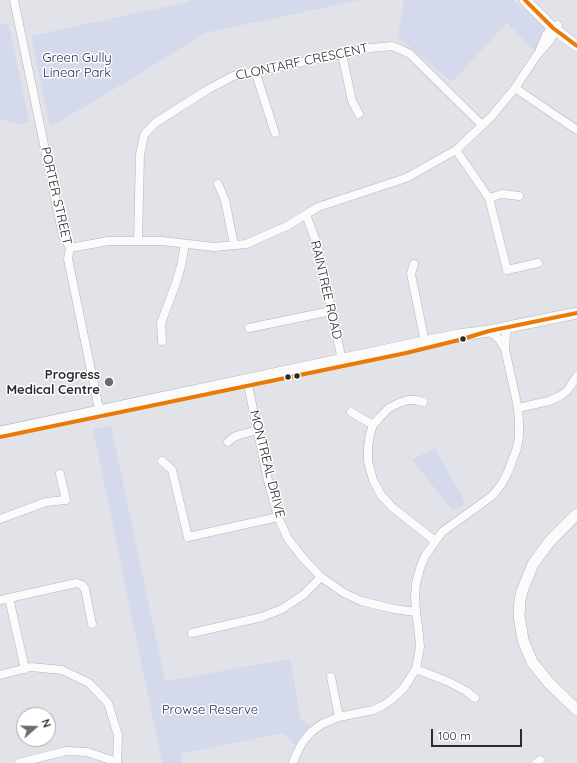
<!DOCTYPE html>
<style>
body{margin:0}
#map{position:relative;width:577px;height:763px;overflow:hidden;background:#e2e3e9;font-family:Quicksand,sans-serif}
canvas{display:block}
.north{position:absolute;left:16px;top:707px;width:40px;height:40px;box-sizing:border-box;background:#fff;border:1px solid #aaabac;border-radius:50%;rotate:70deg;font-size:11px;font-weight:700;line-height:16px;text-align:center;color:#2b2c30}
.north::after{content:'';display:block;margin:auto;width:14px;height:18px;background:#6b6c71;clip-path:polygon(50% 0,100% 100%,50% 72%,0 100%)}
.scale{position:absolute;left:431px;top:729px;width:91px;height:18px;box-sizing:border-box;border:2px solid #2b2c30;border-top:0;padding-left:5px;font-size:12px;line-height:14px;white-space:nowrap;color:#2b2c30;-webkit-text-stroke:3px #fff;paint-order:stroke}
</style>
<div id="map">
<canvas width="577" height="763"></canvas>
<div class="north">N</div>
<div class="scale">100 m</div>
</div>
<script>
const context = document.querySelector('canvas').getContext('2d');
context.lineJoin = 'round';
function fill(path, color) { context.fillStyle = color; context.fill(path, 'evenodd'); }
const shape = rows => new Path2D(rows.map(r => 'M' + r).join(''));
function stroke(path, color, width, dash) { context.strokeStyle = color; context.lineWidth = width; context.lineCap = dash ? 'butt' : 'round'; context.setLineDash(dash || []); context.stroke(path); }
function drawText(font, color, halo, rows, align = 'center') {
  context.font = font + ' Quicksand,sans-serif'; context.lineWidth = 3; context.setLineDash([]); context.textBaseline = 'middle'; context.strokeStyle = halo; context.fillStyle = color; for (const [text, x, y, turn = 0] of rows) {
    context.save(); context.translate(x, y); context.rotate((+turn || 0) * Math.PI / 180); context.textAlign = isNaN(turn) ? turn : align; if (halo) context.strokeText(text, 0, 0); context.fillText(text, 0, 0); context.restore();
  }
}
fill(shape([
 [189,0,361,0,204,33,143,72,50,127,31,36,174,5,187,2],
 [404,0,514,0,546,27,535,52,507,23,452,82,398,37],
 [0,24,9,24,29,122,19,124,0,119],
 [111,426,165,681,290,659,301,720,311,726,296,745,283,733,180,754,182,763,162,763,93,429],
 [435,448,466,504,453,511,412,460]
]), '#d4d9ec');
const minor = shape([
 [14,0,63,236,70,248,68,259,98,404,101,416],
 [540,49,546,35,556,26],
 [342,54,352,101,359,114],
 [255,71,275,133],
 [515,88,577,130],
 [456,150,489,198,507,270,538,263],
 [218,184,225,200,234,245],
 [489,198,502,194,519,196],
 [306,215,317,244,343,365],
 [138,241,140,155,144,135,155,123,207,90,233,76,371,48,392,46,402,50,410,54,482,125],
 [70,248,108,241,162,241,214,247,246,244,287,226,318,207,406,178,456,150,491,117,515,88,537,55,551,39,558,25],
 [414,264,411,274,425,342],
 [249,328,331,311],
 [489,331,493,334,499,339,505,349],
 [162,341,161,323,176,283,181,266,185,244],
 [247,380,268,480,278,517,288,539,303,558,321,577,344,593,361,601,394,609,416,612],
 [423,402,415,400,408,400,399,403,389,408,380,417,373,425,370,434,368,448,368,461,373,480,381,495,392,507,435,541],
 [518,408,549,401,560,396,567,391,577,376],
 [351,412,373,425],
 [228,442,234,437,239,435,258,430],
 [162,461,172,470,188,537,278,517],
 [0,519,46,502,66,500,60,474],
 [9,598,25,669],
 [0,600,76,583,82,585,85,589,92,624],
 [192,633,262,617,282,609,303,595,321,577],
 [416,669,449,682,466,691,475,698],
 [0,675,31,667,62,670,89,683,108,703,118,735,117,763],
 [331,677,339,717],
 [19,763,66,751,87,752,117,762],
 [293,763,295,757,302,743,311,732,322,724,339,717,373,710,382,706,391,700,403,689,416,669,420,647,419,635,416,612,415,596,416,584,420,568,425,556,442,532,492,496,501,485,508,472,517,448,519,436,519,423,518,408,505,349,506,333,508,329,511,326],
 [536,763,540,760]
]);
const major = shape([
 [525,0,553,28,577,46],
 [0,432,405,346,458,335,489,331,577,313],
 [577,514,550,541,533,564,522,591,520,600,519,615,523,640,532,662,549,683,577,710]
]);
stroke(minor, '#b4b5ba', 9);
stroke(major, '#b4b5ba', 12);
stroke(minor, '#fbfbfc', 8);
stroke(major, '#fbfbfc', 11);
stroke(shape([
 [525,0,553,28,577,46],
 [0,437,406,353,459,340,489,331,577,313]
]), '#ea7905', 4);
for (const [x, y, r, color] of [
 [463,339,3.5,"#2b2c30"],
 [297,376,3.5,"#2b2c30"],
 [288,377,3.5,"#2b2c30"],
 [109,382,5,"#6b6c71"]
]) { const dot = new Path2D(); dot.arc(x, y, r, 0, 2 * Math.PI); context.fillStyle = color; context.fill(dot); stroke(dot, '#fff', 1.5); }
drawText('13px', '#232958', '#fff', [
 ["Green Gully",77,58],
 ["Linear Park",77,73],
 ["Prowse Reserve",210,710]
]);
drawText('13px', '#2b2c30', '#fff', [
 ["CLONTARF CRESCENT",302,62,-12],
 ["PORTER STREET",56,196,77],
 ["RAINTREE ROAD",326,290,77],
 ["MONTREAL DRIVE",267,464,76]
]);
drawText('bold 13px', '#2b2c30', '#fff', [
 ["Progress",100,375],
 ["Medical Centre",100,390]
], 'right');
</script>
